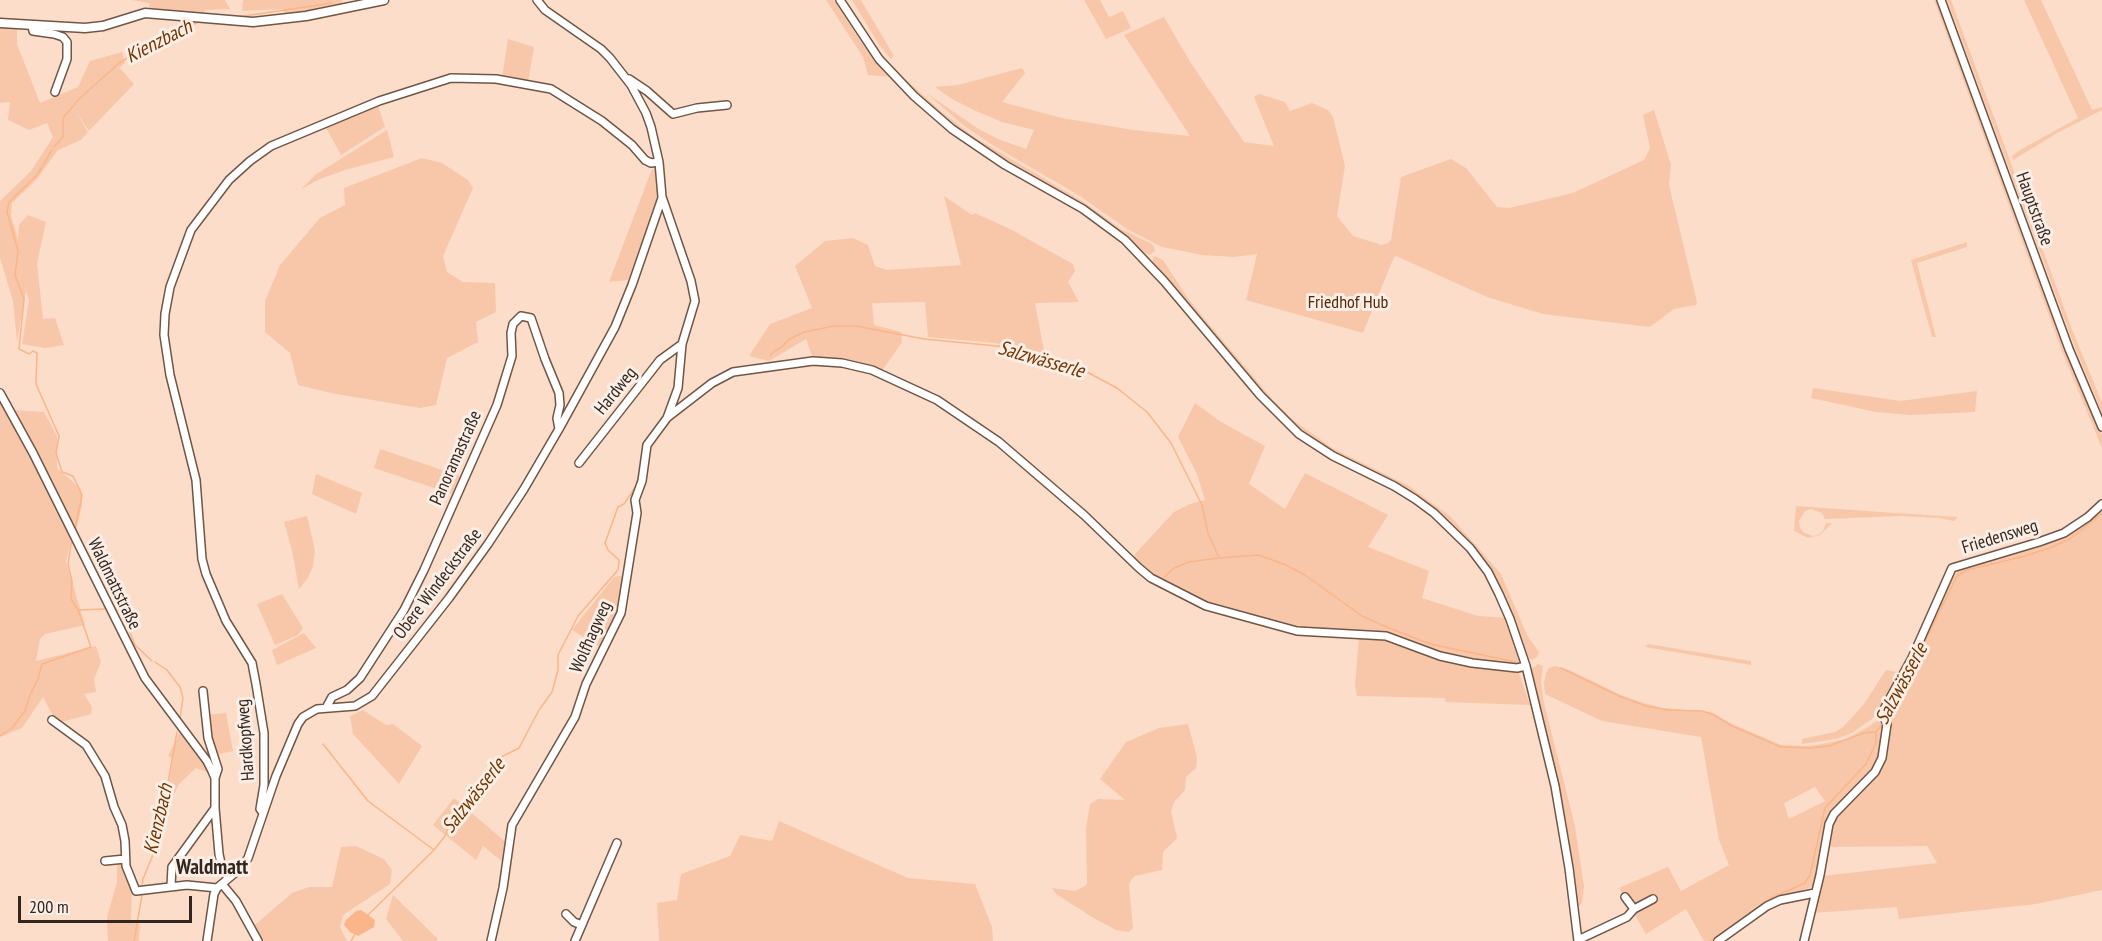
<!DOCTYPE html>
<meta charset="utf-8">
<style>
body{margin:0}
#map{position:relative;width:2102px;height:941px;overflow:hidden;background:#fcddc9;font-family:"PT Sans Narrow",sans-serif}
canvas{display:block}
.scale{position:absolute;left:18px;top:896px;width:174px;height:27px;box-sizing:border-box;border:3px solid #322720;border-top:0;padding-left:8px;font-size:18px;line-height:21px;white-space:nowrap;color:#322720;-webkit-text-stroke:4px #fbeee6;paint-order:stroke}
</style>
<div id="map">
<canvas width="2102" height="941"></canvas>
<div class="scale">200 m</div>
</div>
<script>
const context = document.querySelector('canvas').getContext('2d');
context.lineJoin = 'round';
function fill(path, color) { context.fillStyle = color; context.fill(path, 'evenodd'); }
const shape = rows => new Path2D(rows.map(r => 'M' + r).join(''));
function stroke(path, color, width, dash) { context.strokeStyle = color; context.lineWidth = width; context.lineCap = dash ? 'butt' : 'round'; context.setLineDash(dash || []); context.stroke(path); }
function drawText(font, color, halo, rows, align = 'center') {
  context.font = font + ' "PT Sans Narrow",sans-serif'; context.lineWidth = 6; context.setLineDash([]); context.textBaseline = 'middle'; context.strokeStyle = halo; context.fillStyle = color; for (const [text, x, y, turn = 0] of rows) {
    context.save(); context.translate(x, y); context.rotate((+turn || 0) * Math.PI / 180); context.textAlign = isNaN(turn) ? turn : align; if (halo) context.strokeText(text, 0, 0); context.fillText(text, 0, 0); context.restore();
  }
}
fill(shape([
 [132,0,225,0,230,9,205,10,204,14,150,10,149,3],
 [243,0,342,0,343,5,285,16,282,9,242,11],
 [826,0,834,0,857,36,875,60,892,77,868,75,863,57],
 [852,0,861,0,894,56,891,59,880,46],
 [1084,0,1100,0,1109,17,1123,11,1131,28,1106,39],
 [1934,0,1938,0,2041,283,2102,435,2102,448,2063,354],
 [1947,0,1951,0,2073,332,2102,403,2102,413,2074,345],
 [2024,0,2041,0,2092,110,2102,107,2102,110,2059,132,2013,160,2012,156,2020,150,2078,118],
 [1164,17,1189,60,1244,142,1274,146,1254,97,1259,94,1285,102,1290,111,1312,103,1328,110,1333,117,1345,166,1337,216,1353,236,1382,245,1388,243,1391,240,1401,177,1451,159,1466,168,1497,207,1509,208,1573,193,1644,160,1650,148,1643,115,1654,110,1671,165,1669,185,1697,302,1696,305,1674,309,1650,327,1543,314,1487,297,1396,256,1394,257,1363,333,1246,300,1257,254,1234,257,1202,255,1162,247,1127,229,1080,196,994,146,963,125,925,92,977,128,998,139,1026,149,1034,130,1002,122,978,112,952,99,935,87,958,85,1022,68,1025,73,1002,102,1062,118,1133,130,1190,136,1124,35],
 [0,26,17,28,17,44,40,103,78,87,90,61,122,52,125,63,114,72,120,68,134,84,89,131,76,112,88,132,81,140,58,150,37,179,12,203,11,216,18,239,19,225,28,215,46,222,37,263,43,319,55,318,64,345,45,348,22,344,29,300,19,270,26,291,17,342,13,301,0,258,0,201,31,171,53,137,47,123,29,130,8,120,10,102,0,103],
 [508,39,534,47,528,82,502,78],
 [903,77,941,111,976,138,1087,204,1121,229,1150,243,1154,246,1155,251,1150,255,1144,253,1116,228,1084,205,1017,167,964,134,917,94,901,78],
 [378,105,385,127,341,155,325,126,351,114,354,119,352,114],
 [387,130,394,157,345,170,320,179,301,189,315,175],
 [422,158,442,163,468,180,473,188,443,256,447,272,463,282,495,283,496,312,476,322,478,342,447,358,436,405,420,408,331,393,298,385,290,353,265,332,265,301,280,265,320,218,345,205,344,188],
 [652,169,657,171,659,189,658,199,628,280,609,282],
 [944,196,972,215,975,213,1010,229,1073,264,1075,271,1068,282,1079,302,1035,303,1045,356,996,343,928,337,925,302,872,303,874,325,901,332,902,342,882,371,856,363,813,359,806,339,769,361,749,356,770,324,812,308,795,266,825,241,853,238,868,245,875,266,887,270,961,265],
 [1967,242,1967,247,1917,263,1936,337,1932,337,1911,260],
 [1155,256,1163,260,1187,297,1209,324,1273,400,1293,420,1334,449,1409,486,1451,517,1501,574,1528,637,1539,652,1537,657,1532,660,1527,657,1518,630,1501,590,1485,562,1458,530,1432,506,1414,494,1336,454,1291,422,1258,388,1152,262,1153,258],
 [1813,388,1900,401,1977,391,1975,412,1910,415,1876,412,1811,398],
 [0,403,27,447,71,540,66,562,85,625,45,634,40,639,36,661,96,646,101,662,94,679,96,692,84,694,92,707,91,714,57,723,43,697,22,728,0,737],
 [1195,403,1221,422,1265,446,1249,484,1285,509,1305,473,1388,515,1368,547,1429,571,1422,598,1478,616,1507,618,1520,659,1518,663,1463,659,1439,653,1382,632,1298,629,1207,604,1168,584,1140,566,1134,559,1135,554,1174,512,1190,504,1205,500,1197,474,1178,437],
 [12,410,44,412,57,436,57,468,81,489,82,506,75,534],
 [380,449,460,476,452,494,374,468],
 [316,474,362,493,356,514,312,494],
 [1796,506,1895,513,1958,517,1954,521,1939,518,1901,516,1825,519,1822,513,1811,509,1805,511,1799,521,1800,528,1804,533,1813,536,1818,535,1823,531,1826,523,1832,523,1820,535,1808,538,1794,531],
 [2102,508,2102,890,2036,904,1899,919,1897,907,1812,913,1822,876,1937,863,1927,846,1827,847,1831,823,1836,815,1878,770,1886,735,1891,722,1887,716,1888,705,1946,588,1956,573,1961,568,2042,543],
 [307,516,315,550,313,566,308,578,299,589,292,550,284,522],
 [625,575,614,622,600,647,572,630,614,577],
 [282,594,303,628,298,635,275,645,257,604],
 [304,633,316,648,277,665,272,650],
 [1359,637,1384,637,1438,658,1518,670,1530,705,1446,702,1444,698,1357,696,1355,685],
 [1648,644,1751,661,1751,665,1645,647],
 [1538,664,1543,666,1541,681,1543,699,1575,826,1584,887,1582,903,1577,908,1560,792,1531,669],
 [1555,666,1569,670,1623,696,1644,703,1663,708,1711,712,1732,724,1781,745,1810,746,1827,743,1846,739,1868,727,1876,721,1883,722,1884,727,1880,757,1873,770,1832,814,1814,886,1769,902,1714,941,1704,941,1686,909,1646,934,1619,888,1668,867,1681,891,1729,865,1719,840,1701,737,1602,721,1545,694,1544,683,1546,673,1549,668],
 [1815,787,1825,801,1789,819,1784,803],
 [1886,670,1902,673,1881,709,1872,719,1852,733,1836,739,1802,744,1802,739,1835,732,1843,727,1864,704],
 [363,710,386,725,393,724,422,746,399,784,353,734,350,716],
 [226,713,233,751,215,755,205,715],
 [1188,724,1197,757,1196,768,1186,777,1185,790,1174,802,1171,811,1177,838,1163,852,1162,870,1135,876,1131,880,1129,885,1133,928,1129,932,1116,930,1092,917,1056,894,1052,888,1075,891,1085,886,1087,883,1086,828,1090,804,1098,799,1125,800,1100,779,1126,742,1159,728],
 [180,732,204,763,207,772,196,768,179,784,173,796,167,794,173,759,168,756],
 [454,798,507,843,504,863,483,846,476,860,433,825],
 [779,821,908,878,975,884,992,927,993,941,659,941,657,903,677,900,681,874,730,856,740,835,772,841],
 [356,846,384,859,392,870,390,884,343,915,340,927,347,941,263,941,254,928,256,924,292,893,309,887,332,887,341,847],
 [117,863,122,864,132,888,131,923,140,924,139,941,106,941,108,941,107,917,117,882],
 [393,895,438,939,436,941,403,941,386,919]
]), '#f8c7a9');
fill(shape([
 [361,910,375,920,374,927,358,936,350,932,344,925,346,920,356,911]
]), '#fab589');
stroke(shape([
 [238,17,332,3],
 [54,147,63,137,63,118,79,99,119,63,152,43,201,21],
 [52,150,37,175,9,202,7,212,18,251,15,275,24,299,19,349,29,354,33,351,37,353,36,384,59,436,56,453,62,472,73,476,82,495,75,529],
 [770,356,774,351,782,347,788,340,804,332,834,326,856,326,924,339,1007,347,1087,372,1117,388,1147,412,1171,443,1202,505,1208,533,1219,558,1259,555,1286,565,1305,575,1362,616,1389,628,1430,644,1516,662],
 [72,538,68,564,72,581,71,599,78,610,106,609],
 [1164,577,1174,568,1189,562,1218,558],
 [115,609,121,609,135,645,152,661],
 [155,662,167,670,180,687,183,698,180,718],
 [1561,668,1619,696,1646,706,1667,710,1702,711,1714,715,1732,726,1781,747,1811,748,1829,746,1864,733,1876,732,1884,722],
 [1887,719,1957,576,1967,570,2025,556,2052,547,2070,539,2102,513],
 [0,736,12,728,25,711,30,695,38,679,42,664,91,647,78,610],
 [323,744,368,801,434,850],
 [142,887,143,879,157,845,177,732],
 [368,915,434,850,445,836,453,816,499,758,519,748,539,710,552,692,558,670,558,655,578,616,618,570,619,560,608,550,605,543,618,507,624,504,636,486,640,469],
 [134,941,142,895],
 [351,941,355,934],
 [1710,941,1771,898,1805,883,1810,875,1825,808,1866,764,1876,743,1876,732]
]), '#fab589', 1.5);
const minor = shape([
 [840,0,879,59,914,96,952,129,1005,165,1083,209,1125,240,1164,281,1260,395,1299,434,1333,456,1394,486,1415,499,1434,513,1470,548,1488,572,1499,594,1510,619,1526,666,1555,786,1569,868,1578,941],
 [1941,0,2069,349,2102,427],
 [32,26,33,31,54,34,63,37,67,42,67,59,55,92],
 [629,79,647,91,673,114,697,108,727,105],
 [0,393,33,453,145,678,207,761,212,771,215,778,215,808,219,854,222,868,228,878],
 [668,417,712,383,733,372,813,361,842,363,872,370,937,400,999,442,1084,515,1139,568,1151,578,1206,606,1297,631,1386,636,1440,656,1472,663,1517,668,1526,666],
 [579,463,660,360,682,344],
 [203,691,208,738,218,769,215,778],
 [326,708,332,697,347,690,360,678,404,610,424,570,497,405,512,356,511,333,513,324,521,316,531,318,545,359,559,393,560,405,557,418,559,429],
 [52,720,86,745,105,776,114,807,122,825,125,841,126,866,136,891,187,885,217,888],
 [263,813,260,809,264,785,264,733,256,684,252,663,226,621,206,574,202,559,196,480,170,375,164,335,165,314,170,287,191,230,229,180,250,161,271,146,379,101,451,78,496,79,551,89,602,121,632,145,645,160,651,163,659,162],
 [105,861,125,859],
 [222,884,236,901,258,941],
 [171,886,172,867,215,808],
 [1625,897,1634,909],
 [566,914,574,922,582,925],
 [1578,940,1627,917,1634,909,1653,899],
 [207,941,214,894,217,888,242,867,248,858,276,776,298,724,303,717,317,709,355,706,372,696,449,598,488,544,524,489,559,429,615,327,632,285,662,198],
 [491,941,503,888,512,825,575,717,586,684,621,613,637,513,635,500,642,481,647,445,667,418,678,388,682,344,695,301,691,281,662,197,659,162,651,127,646,113,631,85,610,58,601,49,545,10,537,0],
 [575,941,617,843],
 [1718,941,1767,906,1780,900,1815,893],
 [1804,941,1820,875,1829,824,1834,814,1875,772,1882,758,1887,724,1882,713,1912,658,1952,568,2039,542,2064,533,2088,517,2102,504]
]);
const major = shape([
 [0,23,85,28,103,26,145,13,253,22,306,16,384,0]
]);
stroke(minor, '#705646', 10);
stroke(major, '#705646', 11);
stroke(minor, '#fff', 7);
stroke(major, '#fff', 8);
drawText('18px', '#322720', '#fbeee6', [
 ["Hauptstraße",2034,209,70],
 ["Hardweg",616,391,-51],
 ["Panoramastraße",456,458,-66],
 ["Friedensweg",2000,537,-17],
 ["Waldmattstraße",114,584,64],
 ["Obere Windeckstraße",438,584,-53],
 ["Wolfhagweg",591,637,-66],
 ["Hardkopfweg",246,740,-94]
]);
drawText('18px', '#542907', '#fbeee6', [
 ["Friedhof Hub",1348,303]
]);
drawText('italic 20px', '#723600', '#fbeee6', [
 ["Kienzbach",159,42,-27],
 ["Salzwässerle",1041,360,16],
 ["Salzwässerle",1902,684,-62],
 ["Salzwässerle",474,796,-52],
 ["Kienzbach",159,819,-77]
]);
drawText('bold 21px', '#322720', '#fbeee6', [
 ["Waldmatt",212,868]
]);
</script>
